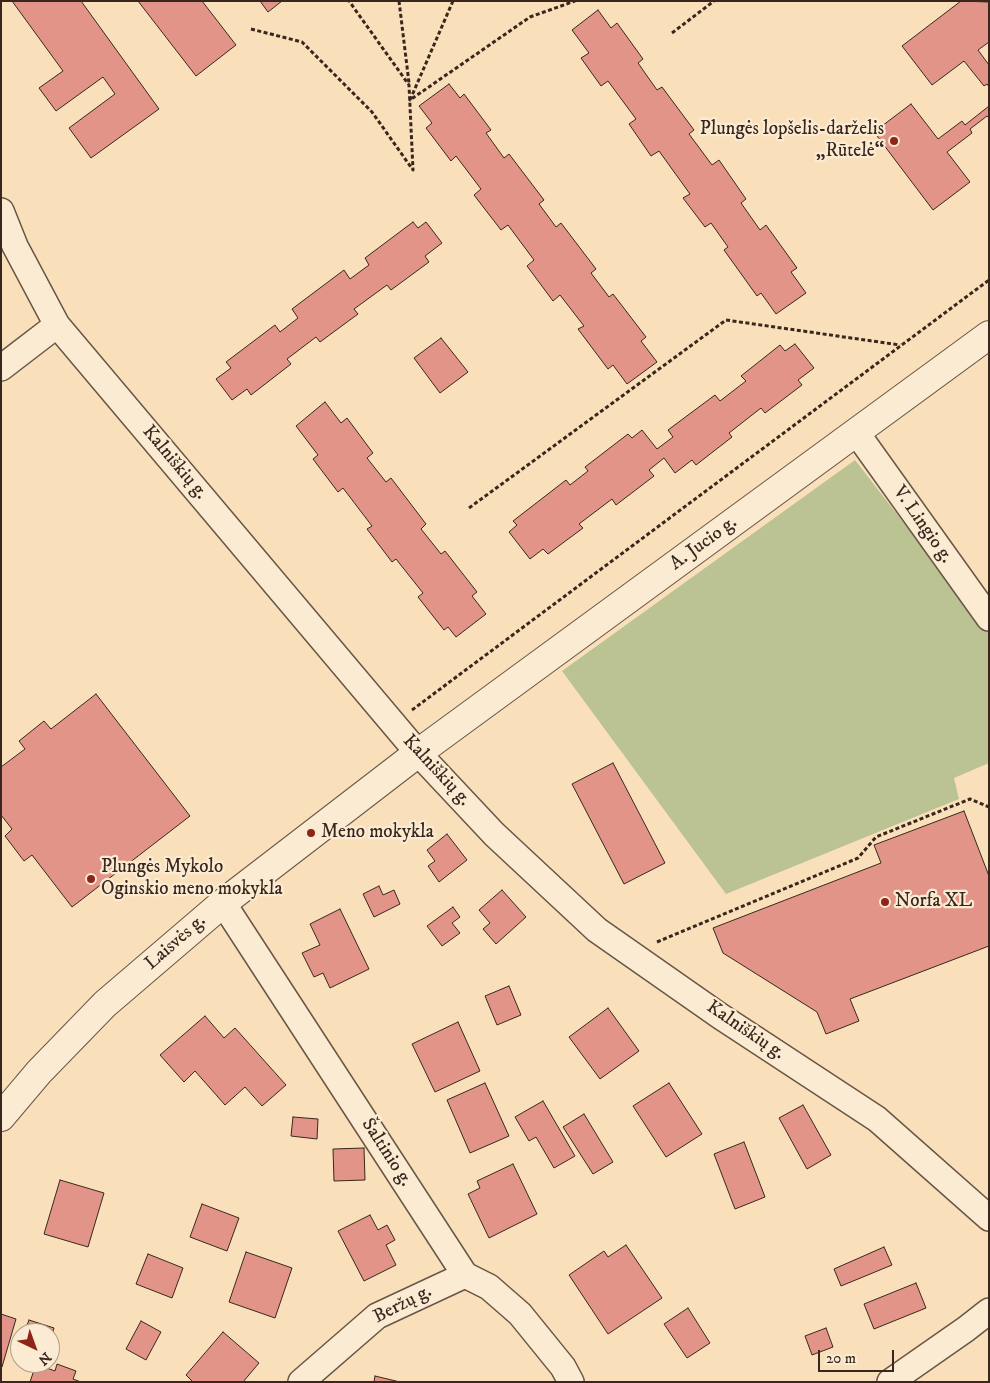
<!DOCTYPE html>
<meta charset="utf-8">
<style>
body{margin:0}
#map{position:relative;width:990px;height:1383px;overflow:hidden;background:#f9e0bb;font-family:"IM FELL DW Pica",serif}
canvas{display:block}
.frame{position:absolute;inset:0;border:2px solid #39271e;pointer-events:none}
.north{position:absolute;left:10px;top:1323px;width:50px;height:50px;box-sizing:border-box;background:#fbebd3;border:1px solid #ad9d8b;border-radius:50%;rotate:138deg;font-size:14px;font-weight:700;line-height:20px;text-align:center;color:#39271e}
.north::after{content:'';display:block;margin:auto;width:18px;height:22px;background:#8f2418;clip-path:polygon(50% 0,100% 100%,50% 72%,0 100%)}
.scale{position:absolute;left:818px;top:1350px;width:76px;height:22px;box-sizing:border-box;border:2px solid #39271e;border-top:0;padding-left:6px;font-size:15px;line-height:18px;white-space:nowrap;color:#39271e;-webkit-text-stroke:4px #fbebd3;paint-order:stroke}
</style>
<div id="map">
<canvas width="990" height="1383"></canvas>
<div class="frame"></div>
<div class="north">N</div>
<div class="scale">20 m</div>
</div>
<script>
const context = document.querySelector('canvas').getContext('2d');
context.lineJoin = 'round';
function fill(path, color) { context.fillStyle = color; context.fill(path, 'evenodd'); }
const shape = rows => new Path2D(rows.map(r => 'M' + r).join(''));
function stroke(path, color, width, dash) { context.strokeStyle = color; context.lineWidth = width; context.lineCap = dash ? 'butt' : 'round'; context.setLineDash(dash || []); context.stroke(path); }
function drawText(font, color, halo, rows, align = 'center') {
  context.font = font + ' "IM FELL DW Pica",serif'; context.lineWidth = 4.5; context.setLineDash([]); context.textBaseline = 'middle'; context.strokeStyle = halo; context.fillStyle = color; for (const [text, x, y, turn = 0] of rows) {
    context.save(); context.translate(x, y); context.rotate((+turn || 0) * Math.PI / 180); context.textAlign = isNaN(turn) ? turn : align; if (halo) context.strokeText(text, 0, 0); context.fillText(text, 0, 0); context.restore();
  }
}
fill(shape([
 [855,460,989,633,989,763,954,778,959,799,726,894,562,671]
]), '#bbc392');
const building = shape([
 [12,1,81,1,159,109,91,158,69,128,115,94,103,77,56,111,39,88,63,71,12,1],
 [138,1,202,1,236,45,196,76,138,1],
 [260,1,282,1,268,12,260,1],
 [961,1,989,2,989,42,978,50,989,65,989,87,987,84,984,86,964,61,932,85,902,46,961,1],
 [598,10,611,28,617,23,643,59,638,63,657,90,662,87,694,130,689,134,712,165,719,160,746,199,741,203,760,230,766,225,797,268,791,272,806,293,776,314,761,293,757,296,724,250,728,247,711,223,705,227,683,198,690,194,659,151,651,156,629,124,636,119,608,81,601,86,581,58,589,53,572,30,598,10],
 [449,84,460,98,464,94,491,130,486,133,504,158,509,154,544,200,539,204,556,227,561,223,596,269,591,273,609,297,613,294,646,337,641,341,657,362,627,384,613,365,608,369,578,329,584,326,560,295,553,301,527,266,534,260,508,225,501,230,474,195,481,189,456,156,451,161,426,128,432,123,419,106,449,84],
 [911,104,938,139,962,121,965,125,989,106,989,118,987,116,970,129,972,133,947,152,970,182,933,210,874,132,911,104],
 [413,222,418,228,426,222,442,243,425,256,429,262,391,290,387,285,354,309,358,314,320,342,316,337,287,359,291,364,251,395,247,389,232,400,216,379,231,368,226,362,275,325,280,332,298,318,292,309,344,270,350,279,369,265,365,258,413,222],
 [441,338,468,372,440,393,414,358,441,338],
 [795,344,814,368,798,380,802,385,765,413,761,408,729,433,732,437,696,465,692,460,675,473,664,458,649,470,654,476,616,505,612,499,579,524,583,528,548,554,543,549,530,559,509,532,517,525,513,521,566,480,570,485,588,471,585,467,628,434,632,438,642,430,657,449,673,437,668,430,715,395,720,401,746,381,741,376,780,345,785,351,795,344],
 [325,402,341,423,347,418,373,453,367,458,386,482,391,478,426,524,421,529,441,554,445,551,477,592,472,596,486,614,456,637,448,627,444,630,418,597,423,593,396,559,392,562,367,529,372,526,343,488,338,492,313,459,318,455,296,426,325,402],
 [96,694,190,816,72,907,32,855,24,861,5,836,12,829,1,815,1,767,25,749,19,741,44,721,51,729,96,694],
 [613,763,665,863,624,884,572,784,613,763],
 [964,811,989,876,989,946,850,999,859,1021,826,1034,817,1012,723,953,713,928,881,863,874,845,964,811],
 [447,834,467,860,439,882,428,866,435,861,427,850,447,834],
 [379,886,383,895,394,890,400,904,374,917,363,894,379,886],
 [502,890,526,917,496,944,483,929,490,923,479,910,502,890],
 [453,907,460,917,452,923,460,933,442,946,427,926,453,907],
 [340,909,369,969,330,988,323,973,314,977,302,953,320,945,310,924,340,909],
 [509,986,521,1015,497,1025,485,996,509,986],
 [608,1008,639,1051,600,1079,569,1037,608,1008],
 [205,1016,224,1038,235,1028,286,1085,262,1106,245,1087,225,1105,195,1071,184,1082,160,1055,205,1016],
 [458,1022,480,1071,435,1092,412,1044,458,1022],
 [485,1083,509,1136,470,1153,447,1100,485,1083],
 [669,1083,702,1134,666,1157,633,1106,669,1083],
 [543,1101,575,1156,554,1168,536,1137,529,1141,515,1117,543,1101],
 [803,1105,831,1155,807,1169,779,1118,803,1105],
 [584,1114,613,1162,593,1174,563,1127,584,1114],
 [293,1117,318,1119,317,1139,291,1136,293,1117],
 [744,1142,765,1197,735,1209,714,1154,744,1142],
 [364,1148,365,1180,334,1181,333,1149,364,1148],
 [513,1164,537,1214,489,1238,468,1194,480,1188,477,1181,513,1164],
 [60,1180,104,1193,88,1247,44,1234,60,1180],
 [202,1204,239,1218,227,1251,190,1237,202,1204],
 [370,1215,378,1230,387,1225,395,1240,386,1245,396,1265,364,1281,338,1231,370,1215],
 [626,1245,662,1298,608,1334,569,1275,604,1251,608,1257,626,1245],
 [884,1247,892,1265,841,1286,834,1269,884,1247],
 [246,1252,292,1268,275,1318,229,1302,246,1252],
 [148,1254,183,1268,172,1298,136,1284,148,1254],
 [916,1283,926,1308,874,1329,864,1304,916,1283],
 [688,1308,710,1343,687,1358,664,1324,688,1308],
 [1,1314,16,1319,2,1367,1,1366,1,1314],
 [29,1320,54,1328,50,1341,50,1333,24,1333,29,1320],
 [141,1321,161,1332,146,1360,126,1349,141,1321],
 [826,1328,833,1347,812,1355,805,1336,826,1328],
 [223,1332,259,1363,243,1382,193,1382,186,1375,223,1332],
 [36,1364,55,1371,57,1364,76,1371,73,1379,81,1382,30,1382,36,1364],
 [375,1376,400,1382,374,1382,375,1376]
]);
fill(building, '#e19487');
stroke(building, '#39271e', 1);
const minor = shape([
 [1,211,15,246,57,325,418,753,494,834,597,930,720,1016,877,1119,989,1218],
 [1,368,57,325],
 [856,432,989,618],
 [223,903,465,1275,489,1287,520,1314,563,1367,571,1382],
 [301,1382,377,1316,465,1275],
 [890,1382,966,1329,989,1311]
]);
const tertiary = shape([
 [1,1117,39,1072,105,1004,223,903,418,753,989,335]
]);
stroke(minor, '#695545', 28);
stroke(tertiary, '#695545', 30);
stroke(shape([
 [399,1,409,83],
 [453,1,410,100,530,17,575,1],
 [251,29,302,42,372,112,413,170,409,85,349,1],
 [672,33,714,1],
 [469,508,726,320,900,345],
 [412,710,989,280],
 [657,942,858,858,876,837,970,799,989,807]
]), '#39271e', 3, [4, 2.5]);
stroke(minor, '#fbebd3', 25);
stroke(tertiary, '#fbebd3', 28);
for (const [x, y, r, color] of [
 [894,141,5,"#8f2418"],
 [311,833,5,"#8f2418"],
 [91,879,5,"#8f2418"],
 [885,902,5,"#8f2418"]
]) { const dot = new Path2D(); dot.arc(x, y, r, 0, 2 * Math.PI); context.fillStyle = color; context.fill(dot); stroke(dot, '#fbebd3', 2); }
drawText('19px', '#39271e', '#fbebd3', [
 ["Plungės lopšelis-darželis",884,130,"right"],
 ["„Rūtelė“",884,152,"right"],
 ["Meno mokykla",321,833],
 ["Plungės Mykolo",101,868],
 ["Oginskio meno mokykla",101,890],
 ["Norfa XL",895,902]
], 'left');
drawText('19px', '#39271e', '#fbebd3', [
 ["Kalniškių g.",174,463,50],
 ["V. Lingio g.",922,525,55],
 ["A. Jucio g.",704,544,-36],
 ["Kalniškių g.",436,771,47],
 ["Laisvės g.",176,943,-41],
 ["Kalniškių g.",745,1031,34],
 ["Šaltinio g.",386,1153,57],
 ["Beržų g.",403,1305,-27]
]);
</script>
